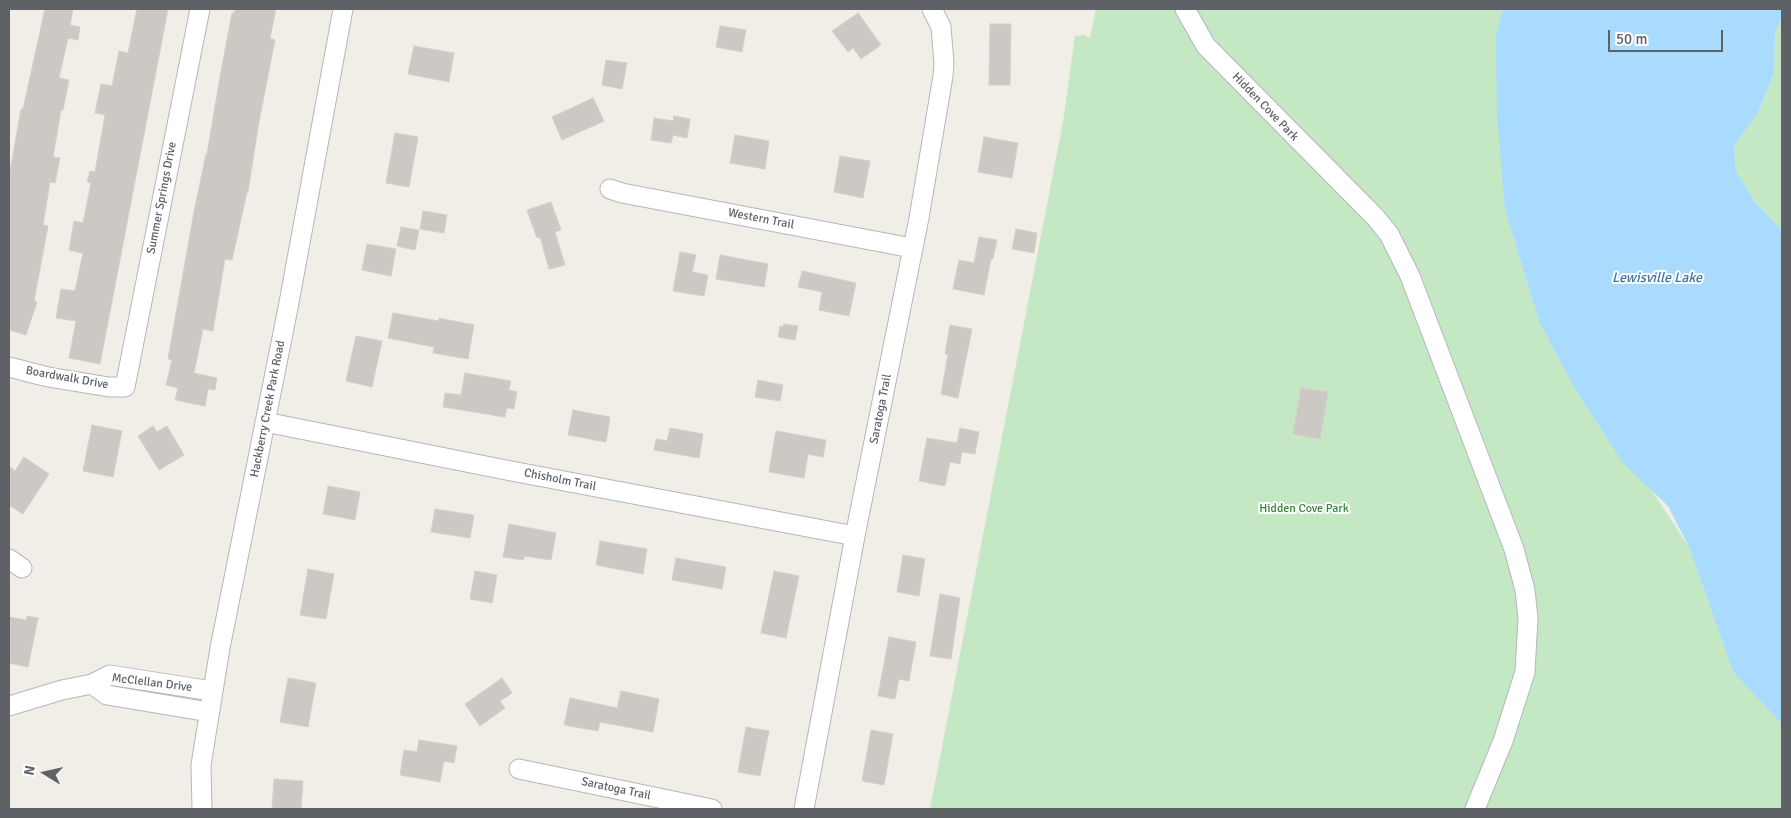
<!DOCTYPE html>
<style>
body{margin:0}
#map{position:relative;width:1791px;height:818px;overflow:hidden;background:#f0eee7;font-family:Signika,sans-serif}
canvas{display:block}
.frame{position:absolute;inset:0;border:10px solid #5e6267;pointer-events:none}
.north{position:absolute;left:20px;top:748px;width:50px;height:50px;-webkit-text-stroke:4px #fff;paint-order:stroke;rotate:280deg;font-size:14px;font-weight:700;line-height:20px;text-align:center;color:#5e6267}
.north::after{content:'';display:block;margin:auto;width:18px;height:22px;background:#5e6267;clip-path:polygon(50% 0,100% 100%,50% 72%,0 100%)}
.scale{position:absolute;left:1608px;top:30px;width:115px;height:22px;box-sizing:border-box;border:2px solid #5e6267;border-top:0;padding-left:6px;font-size:15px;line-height:18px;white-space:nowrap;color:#5e6267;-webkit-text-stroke:4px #fff;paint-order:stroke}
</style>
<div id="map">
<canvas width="1791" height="818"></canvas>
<div class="frame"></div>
<div class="north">N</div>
<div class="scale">50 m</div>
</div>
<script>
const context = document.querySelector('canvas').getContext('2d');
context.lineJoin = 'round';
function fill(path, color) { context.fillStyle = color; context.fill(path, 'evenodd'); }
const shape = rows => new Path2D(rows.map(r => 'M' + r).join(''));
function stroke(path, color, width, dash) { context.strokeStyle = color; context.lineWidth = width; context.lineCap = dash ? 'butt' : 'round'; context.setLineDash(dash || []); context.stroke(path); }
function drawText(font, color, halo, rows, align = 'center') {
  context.font = font + ' Signika,sans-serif'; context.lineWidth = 4; context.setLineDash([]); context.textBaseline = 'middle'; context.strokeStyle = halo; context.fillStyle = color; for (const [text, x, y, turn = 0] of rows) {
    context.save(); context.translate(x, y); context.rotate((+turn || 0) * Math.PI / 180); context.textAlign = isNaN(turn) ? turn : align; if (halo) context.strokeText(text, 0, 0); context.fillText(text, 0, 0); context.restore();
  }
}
fill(shape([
 [1096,9,1503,9,1496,37,1505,210,1539,321,1689,547,1733,672,1782,724,1782,809,930,809,1063,122,1075,36,1084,35,1090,38],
 [1782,17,1782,230,1755,202,1736,171,1734,146,1758,113,1774,73,1775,33]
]), '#c4e7c4');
fill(shape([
 [1503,9,1782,9,1782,17,1775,33,1774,73,1758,113,1734,146,1736,171,1755,202,1782,230,1782,724,1733,672,1689,547,1668,506,1623,463,1574,387,1539,321,1505,210,1497,116,1496,36]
]), '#a9dbfe');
const building = shape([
 [45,9,73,9,70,25,80,27,78,40,68,38,59,78,69,80,63,110,61,110,53,157,60,158,55,183,50,182,43,225,48,226,34,301,37,302,26,335,9,330,9,177,21,109,23,109,45,9],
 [137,9,168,9,100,364,69,358,76,321,56,318,61,289,75,291,83,253,69,250,74,221,83,223,91,183,87,182,90,171,95,172,99,149,105,115,95,113,101,84,112,86,119,51,128,53,137,9],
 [235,9,276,9,270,38,275,40,258,127,248,192,247,192,232,260,225,259,213,331,203,329,194,373,217,378,215,390,208,389,205,406,175,400,178,388,166,385,172,360,168,359,193,217,206,154,207,154,220,77,232,13,234,13,235,9],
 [858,13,881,45,861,59,853,48,848,52,832,31,858,13],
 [990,24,1011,24,1010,85,989,85,990,24],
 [720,26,746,30,742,52,716,47,720,26],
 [414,46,454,53,449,82,408,74,414,46],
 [606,60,627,63,622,89,602,85,606,60],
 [593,98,604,121,562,140,552,117,593,98],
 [674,116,690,119,687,138,673,135,671,143,651,140,654,118,673,121,674,116],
 [395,133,418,137,409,187,386,183,395,133],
 [735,135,769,141,765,169,730,163,735,135],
 [984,137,1018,143,1012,178,978,172,984,137],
 [840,156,870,161,863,198,834,192,840,156],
 [551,202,561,230,555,232,565,265,549,269,540,237,537,238,527,210,551,202],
 [423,211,447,215,444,233,420,229,423,211],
 [401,227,419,230,415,250,397,246,401,227],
 [1016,229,1037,233,1034,253,1012,249,1016,229],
 [979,237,997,240,993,259,991,259,984,295,953,289,959,260,974,263,979,237],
 [367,244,396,249,391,276,362,270,367,244],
 [680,252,696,255,692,272,708,275,704,296,673,291,680,252],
 [720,255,768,264,764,287,716,279,720,255],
 [802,271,856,283,849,316,819,310,822,292,798,287,802,271],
 [393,313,439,321,439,318,474,325,468,359,433,353,434,347,388,338,393,313],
 [784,324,798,326,795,340,778,337,780,326,783,327,784,324],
 [950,325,972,329,958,398,941,394,948,354,945,354,950,325],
 [356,336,382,341,372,387,346,381,356,336],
 [465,373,511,381,509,390,517,392,514,409,507,408,505,417,443,407,445,393,461,395,465,373],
 [758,380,783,385,780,401,755,397,758,380],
 [1301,388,1328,392,1320,439,1293,434,1301,388],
 [573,410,610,417,606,442,568,435,573,410],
 [92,425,122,431,113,477,83,471,92,425],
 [153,426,157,432,167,426,184,455,159,470,138,436,153,426],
 [670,428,703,434,699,458,654,450,656,439,667,441,670,428],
 [960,428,979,432,975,454,962,452,960,464,950,462,945,486,919,481,927,438,957,443,960,428],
 [776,431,826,440,823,457,808,454,804,478,769,472,776,431],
 [24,457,49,474,23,514,9,505,9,466,15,471,24,457],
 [328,486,360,492,355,520,323,514,328,486],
 [435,509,474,515,470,538,431,532,435,509],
 [509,524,556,533,551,560,524,556,524,560,503,557,509,524],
 [600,541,647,549,643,574,596,565,600,541],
 [903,555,925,559,919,596,897,592,903,555],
 [676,558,726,567,722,589,672,580,676,558],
 [308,569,334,574,326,619,300,615,308,569],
 [475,571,497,575,492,603,470,599,475,571],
 [774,571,799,576,786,638,761,633,774,571],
 [940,594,960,598,951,659,930,656,940,594],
 [27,616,38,618,28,667,9,663,9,617,26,620,27,616],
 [889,637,916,642,909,681,899,679,895,699,878,696,889,637],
 [288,678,316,683,308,727,280,722,288,678],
 [502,678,512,693,500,701,505,708,480,726,465,704,502,678],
 [621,691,659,699,653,732,600,722,598,731,564,725,570,698,617,708,621,691],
 [746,727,769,731,760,776,738,772,746,727],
 [871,730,893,734,884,785,862,781,871,730],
 [419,740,457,746,454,763,444,761,440,782,400,775,404,750,417,752,419,740],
 [274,779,303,781,301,809,272,809,274,779]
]);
fill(building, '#ccc9c4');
stroke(building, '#d5d0c5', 1);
const street = shape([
 [1185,9,1206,46,1376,218,1389,234,1410,276,1514,549,1525,590,1528,618,1525,672,1503,741,1475,809],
 [610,189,622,193,912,248],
 [9,367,48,377,109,387,125,387,200,9],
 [265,422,506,470,855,536],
 [9,559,22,568],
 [92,684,107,695,209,712],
 [9,706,62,690,92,684,110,675,212,691],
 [519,769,712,809],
 [202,809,201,765,220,648,288,308,343,9],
 [804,809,855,536,919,218,943,76,944,63,941,27,932,9]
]);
stroke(street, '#b4b7bb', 21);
stroke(street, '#fff', 19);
drawText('12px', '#5e6267', '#fff', [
 ["Hidden Cove Park",1265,107,46],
 ["Summer Springs Drive",162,198,-79],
 ["Western Trail",761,219,11],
 ["Boardwalk Drive",67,378,10],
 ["Hackberry Creek Park Road",268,409,-79],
 ["Saratoga Trail",881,409,-79],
 ["Chisholm Trail",560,480,11],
 ["McClellan Drive",152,683,7],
 ["Saratoga Trail",616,789,12]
]);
drawText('12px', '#368638', '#fff', [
 ["Hidden Cove Park",1304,509]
]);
drawText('italic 14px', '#4175a8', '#fff', [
 ["Lewisville Lake",1657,278]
]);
</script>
